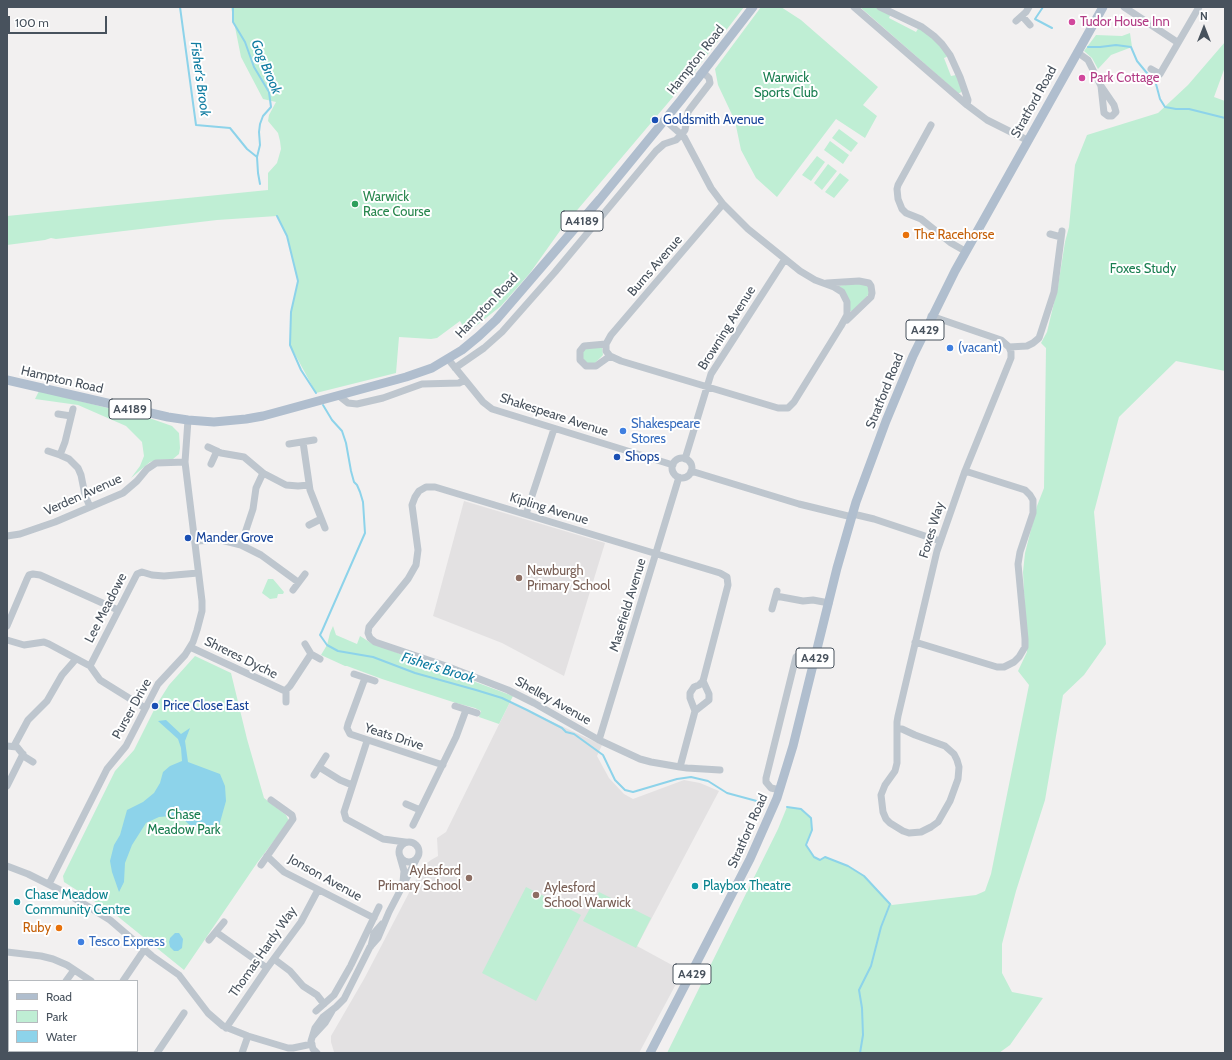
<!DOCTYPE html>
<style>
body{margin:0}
#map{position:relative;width:1232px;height:1060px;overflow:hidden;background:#f2f0f0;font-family:Cabin,sans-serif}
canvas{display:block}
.frame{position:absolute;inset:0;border:8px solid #48525d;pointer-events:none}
.legend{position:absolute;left:8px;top:980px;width:130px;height:72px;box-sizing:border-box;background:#fff;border:1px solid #b6babe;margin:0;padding:5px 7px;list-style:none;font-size:12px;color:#48525d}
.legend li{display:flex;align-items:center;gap:8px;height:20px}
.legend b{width:20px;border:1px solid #b6babe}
.north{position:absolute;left:1184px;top:8px;width:40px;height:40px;-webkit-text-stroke:3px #fff;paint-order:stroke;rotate:0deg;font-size:11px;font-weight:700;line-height:16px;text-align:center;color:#48525d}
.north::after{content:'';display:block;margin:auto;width:14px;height:18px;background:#48525d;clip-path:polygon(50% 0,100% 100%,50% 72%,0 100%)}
.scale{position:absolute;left:8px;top:16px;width:99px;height:18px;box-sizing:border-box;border:2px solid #48525d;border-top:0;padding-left:5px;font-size:12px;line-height:14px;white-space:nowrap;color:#48525d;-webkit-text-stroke:3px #fff;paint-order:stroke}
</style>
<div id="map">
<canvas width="1232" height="1060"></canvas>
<div class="frame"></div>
<ul class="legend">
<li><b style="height:5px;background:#b0bece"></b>Road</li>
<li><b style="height:11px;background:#bfeed4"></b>Park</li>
<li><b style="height:11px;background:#8dd3ea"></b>Water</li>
</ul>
<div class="north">N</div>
<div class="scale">100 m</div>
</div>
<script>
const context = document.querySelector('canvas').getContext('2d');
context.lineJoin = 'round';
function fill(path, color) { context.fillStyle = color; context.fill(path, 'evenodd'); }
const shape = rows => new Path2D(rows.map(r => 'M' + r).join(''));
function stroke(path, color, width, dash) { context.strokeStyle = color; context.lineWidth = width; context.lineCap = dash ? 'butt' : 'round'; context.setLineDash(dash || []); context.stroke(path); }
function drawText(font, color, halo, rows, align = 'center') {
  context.font = font + ' Cabin,sans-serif'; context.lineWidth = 4; context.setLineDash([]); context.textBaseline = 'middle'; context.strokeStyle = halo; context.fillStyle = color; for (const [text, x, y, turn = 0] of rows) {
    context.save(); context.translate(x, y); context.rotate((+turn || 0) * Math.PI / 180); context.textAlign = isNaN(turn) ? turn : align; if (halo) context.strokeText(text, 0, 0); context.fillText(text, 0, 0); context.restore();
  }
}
fill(shape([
 [464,501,605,543,564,676,502,643,433,616],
 [510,702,602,745,597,756,609,778,624,794,633,799,684,780,700,783,719,791,637,946,683,971,639,1053,337,1053,334,1052,331,1042,331,1036,364,979,423,866,431,860,438,856,437,838,446,832]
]), '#e3e1e2');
fill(shape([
 [231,7,744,7,695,71,562,228,530,273,501,306,467,333,460,321,437,338,431,339,399,337,396,373,316,393,290,345,291,312,298,281,287,236,277,216,217,220,56,239,51,238,45,240,7,245,7,216,268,190,268,173,277,163,281,149,280,141,278,133,268,121,269,115,276,102,263,99,241,57],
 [761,7,781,7,801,20,878,87,863,105,877,116,865,138,836,119,777,197,756,178,741,150,735,121,718,85,715,69],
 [860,7,878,7,891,13,889,18,916,32,919,27,933,37,949,56,944,58,951,76,956,75,962,91,960,93,958,93],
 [1130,33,1132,47,1111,55,1098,69,1092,58,1084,51,1096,35,1122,36],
 [1225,42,1225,67,1214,97,1225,101,1225,371,1176,361,1119,417,1094,512,1106,644,1084,675,1063,695,1045,800,1016,891,1002,944,1002,973,1012,992,1043,998,1010,1045,999,1053,667,1053,778,829,787,807,801,809,811,818,812,830,806,845,814,857,820,860,825,857,845,865,864,876,892,905,976,895,985,891,991,874,1029,685,1018,671,1027,652,1023,572,1025,553,1037,506,1044,488,1046,348,1041,343,1047,332,1058,286,1065,242,1069,227,1075,165,1087,135,1158,113,1188,85],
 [839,129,858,143,851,152,832,138],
 [830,141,849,155,843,164,824,150],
 [817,156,825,162,811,181,802,175],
 [828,164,837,171,822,190,814,183],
 [840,173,849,180,834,198,825,192],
 [862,283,868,286,870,293,853,311,850,311,837,286],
 [587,347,602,348,603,355,594,364,588,364,582,359,583,351],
 [39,391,152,419,172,426,179,433,180,448,179,454,173,459,158,460,150,462,131,478,140,466,144,456,142,442,126,426,78,405,35,399],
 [268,579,273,579,284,592,283,594,278,594,277,598,270,599,262,593],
 [333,626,336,635,357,644,360,636,371,643,513,696,499,724,479,717,481,711,475,708,456,703,382,679,347,666,345,666,321,655,327,645,330,633],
 [195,656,231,673,247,739,264,798,286,815,289,821,257,863,184,970,116,915,64,882,63,876,115,771,134,750,157,704,169,685],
 [526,887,581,915,536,1001,482,973],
 [599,892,651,918,636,948,583,921]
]), '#bfeed4');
fill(shape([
 [166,720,181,734,190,728,185,741,188,762,220,774,225,786,226,801,219,826,214,836,207,835,194,829,183,819,171,816,159,817,146,823,132,845,125,863,124,882,119,892,112,872,110,861,114,845,120,835,127,810,143,802,154,793,160,783,163,772,170,766,182,761,181,748,178,739,158,721],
 [175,933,179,933,183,939,182,948,178,951,174,951,170,947,169,942,170,938]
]), '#8dd3ea');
stroke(shape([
 [180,7,196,125,230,128,247,149,257,157,258,173,260,184],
 [233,7,233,22,245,42,254,67,269,92,271,107,263,116,260,124,259,132,260,145,257,157],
 [1043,7,1035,19,1052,28],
 [1088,47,1100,47,1116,45,1131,47,1137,61,1156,84,1160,99,1165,107,1176,109,1189,109,1225,118],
 [277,216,287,236,298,281,291,312,290,345,301,370,316,393],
 [323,405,332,420,342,431,346,443,351,471,354,482,357,485,360,492,363,502,365,533,322,631,320,635,327,645,338,651,373,657,415,673,476,690,502,698,527,710,562,728,566,732,574,734,603,755,615,780,625,790,633,792,677,779,691,777,708,781,727,793,764,803],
 [787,807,801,809,811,818,812,830,806,845,814,857,820,860,825,857,848,866,864,876,890,904,881,927,871,966,859,990,862,1008,863,1035,860,1053]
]), '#8dd3ea', 2);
stroke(shape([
 [854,7,967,105,987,120,1027,140],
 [880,7,922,27,934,36,942,44,950,55,960,77,968,100,967,105],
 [1124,7,1177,42],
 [1022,16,1030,25],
 [1016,21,1026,12,1029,7],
 [1077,52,1088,60,1101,86],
 [1151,69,1160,74,1199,7],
 [1101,86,1114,105,1116,112,1112,116,1108,116,1104,113,1101,86],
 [931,125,898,185,897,189,898,199,902,209,906,213,921,219,951,243,965,251],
 [1050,234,1061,237],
 [827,283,859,281,869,283,871,286,872,293,871,297,847,320],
 [931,316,1001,340,1009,347,1027,346,1033,343,1039,338,1041,332,1054,292,1062,231],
 [606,344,611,335,723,204],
 [606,344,606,351,610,356,596,366,586,366,580,360,580,351,584,346,606,344],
 [610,356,621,361,778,408,788,408,794,402,841,326,847,315,847,302,842,292,834,287,815,280,800,271,748,229,723,204,711,188,684,137,665,120],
 [448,359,483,402,492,409,673,465],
 [455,368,484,348,502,332,555,272,656,151,664,144,676,140,682,134,685,130,688,112,690,109,710,83,709,78,703,72],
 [339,396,348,403,357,404,383,398,422,384,459,383,465,380],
 [73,409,65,442,60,455,69,459,78,468,81,475,85,495,90,507],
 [58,414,71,416],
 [303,442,310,490,325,528],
 [289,444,314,440],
 [208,447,221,453,244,457,263,473,286,485,298,486,309,485],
 [48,451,60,455],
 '672 468a10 10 0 1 1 20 0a10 10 0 1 1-20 0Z',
 [685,459,711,374,785,259],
 [211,464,217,451],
 [691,471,799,504,852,517],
 [526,514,554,429],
 [853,514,874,519,940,541],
 [309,525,321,519],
 [7,536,20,534,55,522,123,493,137,481,147,469,156,463,185,462],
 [195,541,221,540,241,545,261,555,298,582],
 [241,545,253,509,256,488,263,473],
 [293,590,305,574],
 [776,596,803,601,813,600,829,603],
 [772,609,777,591],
 [7,626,27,579,29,575,33,574,40,575,118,610],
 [7,640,24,645,44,642,49,644,90,666,100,680,145,708],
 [915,642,997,667,1004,667,1014,662,1019,657,1025,647,1025,639,1018,564,1020,552,1033,513,1033,500,1030,495,1025,490,965,471],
 [305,644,311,654,320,659],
 [190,647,283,690,286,690,290,686,311,654],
 [90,666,137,574,142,572,152,575,164,576,198,573],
 [354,674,375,681],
 [365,678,348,724,347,728,350,734,443,765],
 [286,690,286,702],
 [455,706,477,713],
 [695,711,709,700,709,694,703,681],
 [897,729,902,729,915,735,945,746,954,754,957,760,959,767,958,779,950,801,938,822,931,827,921,832,909,833,903,831,890,823,886,819,883,812,881,795,885,785,895,771,897,763,897,722,898,716,937,551,965,471,1011,358,1011,352,1009,347],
 [599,740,679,477],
 [367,741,344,812,346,819,383,839,405,842],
 [7,746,17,747,25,757,33,762],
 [14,746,28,720,47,701,62,675,76,659],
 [319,767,340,780,352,785],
 [680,767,695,711,690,698,690,693,694,687,699,685,703,681,728,585,727,577,720,573,435,487,426,487,419,491,415,497,412,505,418,550,416,565,408,579,369,627,368,633,370,638,375,642,446,666,508,690,534,703,599,740,640,759,651,762,680,767,687,768,720,770],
 [314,775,326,756],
 [7,786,23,754],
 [780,790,771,788,766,782,766,778,796,657,801,653,816,652],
 [406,804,420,810],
 [413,825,456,737,466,710],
 '399 852a10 10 0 1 1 20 0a10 10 0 1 1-20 0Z',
 [267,856,284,872,374,918],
 [400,857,404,871,403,882],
 [261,865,293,819,292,815,271,800],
 [7,866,28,874,66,893,110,920,152,956,179,975,208,1013,223,1026,248,1036,288,1048,293,1048,312,1044],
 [49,884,107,769,126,746,158,684,185,655,193,642,197,630,202,611,202,601,185,462,188,420],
 [216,932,267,968],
 [209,940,224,922],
 [371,946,374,933,382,924],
 [7,952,41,956,53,959,67,965,91,981],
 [274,959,290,971,303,986,317,995,324,1004],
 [351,965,379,907],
 [66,981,74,970],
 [123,981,144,950],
 [316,1011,334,995,350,967],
 [226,1028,267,968,301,922,318,890],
 [313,1036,325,1023,332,1011],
 [119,1051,123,1053],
 [75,1053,77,1051],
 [157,1053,184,1013],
 [242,1053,248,1036],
 [317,1053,313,1049,311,1041,315,1028,323,1017,336,1007,344,999,370,947,378,938,389,912,416,860]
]), '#bec6ce', 7);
stroke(shape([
 [7,380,168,417,188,420,214,422,246,419,263,416,406,377,432,368,462,350,479,336,496,320,600,199,681,100,753,7],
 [650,1053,750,859,777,798,793,746,837,568,856,502,886,421,913,356,955,271,1103,7]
]), '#b0bece', 9);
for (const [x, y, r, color] of [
 [1072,22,4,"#d1479c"],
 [1082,78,4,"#d1479c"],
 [655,120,4,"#1a4fb4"],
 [355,204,4,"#2e9e5b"],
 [906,235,4,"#e8710a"],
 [950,348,4,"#3f7fe0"],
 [623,431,4,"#3f7fe0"],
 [617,457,4,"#1a4fb4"],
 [188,538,4,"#1a4fb4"],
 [519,578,4,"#8d6e63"],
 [155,706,4,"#1a4fb4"],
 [469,878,4,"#8d6e63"],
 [695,886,4,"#0f9aa8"],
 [536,895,4,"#8d6e63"],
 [17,902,4,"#0f9aa8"],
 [59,928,4,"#e8710a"],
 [81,942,4,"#3f7fe0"]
]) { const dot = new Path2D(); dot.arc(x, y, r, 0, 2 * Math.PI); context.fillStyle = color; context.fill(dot); stroke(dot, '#fff', 1.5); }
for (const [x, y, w] of [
 [582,221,42],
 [925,330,38],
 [130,409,42],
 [815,658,38],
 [692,974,38]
]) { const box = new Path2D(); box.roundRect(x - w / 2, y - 10, w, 20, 3); context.fillStyle = '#fff'; context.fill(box); stroke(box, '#48525d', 1); }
drawText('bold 12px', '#48525d', null, [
 ["A4189",582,221],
 ["A429",925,330],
 ["A4189",130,409],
 ["A429",815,658],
 ["A429",692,974]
]);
drawText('13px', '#b23c85', '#fff', [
 ["Tudor House Inn",1080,22],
 ["Park Cottage",1090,78]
], 'left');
drawText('13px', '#48525d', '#fff', [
 ["Hampton Road",696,60,-52],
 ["Stratford Road",1034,102,-61],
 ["Burns Avenue",655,266,-49],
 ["Hampton Road",487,306,-46],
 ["Browning Avenue",727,328,-58],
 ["Hampton Road",62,380,13],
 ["Stratford Road",885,391,-68],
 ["Shakespeare Avenue",554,415,18],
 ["Verden Avenue",83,495,-24],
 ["Kipling Avenue",549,509,17],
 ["Foxes Way",932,530,-73],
 ["Masefield Avenue",628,605,-73],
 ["Lee Meadowe",106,608,-63],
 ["Shreres Dyche",241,658,26],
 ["Shelley Avenue",553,701,29],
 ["Purser Drive",132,709,-61],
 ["Yeats Drive",394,737,18],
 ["Stratford Road",748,831,-66],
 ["Jonson Avenue",325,878,29],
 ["Thomas Hardy Way",263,952,-55]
]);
drawText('13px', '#197e50', '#fff', [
 ["Warwick",786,78],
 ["Sports Club",786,93],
 ["Foxes Study",1143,269],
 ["Chase",184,815],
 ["Meadow Park",184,830]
]);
drawText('13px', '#164399', '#fff', [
 ["Goldsmith Avenue",663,120],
 ["Shops",625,457],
 ["Mander Grove",196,538],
 ["Price Close East",163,706]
], 'left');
drawText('13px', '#27864d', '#fff', [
 ["Warwick",363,197],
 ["Race Course",363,212]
], 'left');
drawText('13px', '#c56008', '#fff', [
 ["The Racehorse",914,235],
 ["Ruby",51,928,"right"]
], 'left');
drawText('13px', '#366cbe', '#fff', [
 ["(vacant)",958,348],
 ["Shakespeare",631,424],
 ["Stores",631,439],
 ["Tesco Express",89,942]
], 'left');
drawText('13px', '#785e54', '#fff', [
 ["Newburgh",527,571],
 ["Primary School",527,586],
 ["Aylesford",461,871,"right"],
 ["Primary School",461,886,"right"],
 ["Aylesford",544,888],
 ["School Warwick",544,903]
], 'left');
drawText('13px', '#0d838f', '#fff', [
 ["Playbox Theatre",703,886],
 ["Chase Meadow",25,895],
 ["Community Centre",25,910]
], 'left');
drawText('italic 14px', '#0f7ca1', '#fff', [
 ["Gog Brook",266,67,67],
 ["Fisher's Brook",200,79,82],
 ["Fisher's Brook",438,668,17]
]);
</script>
